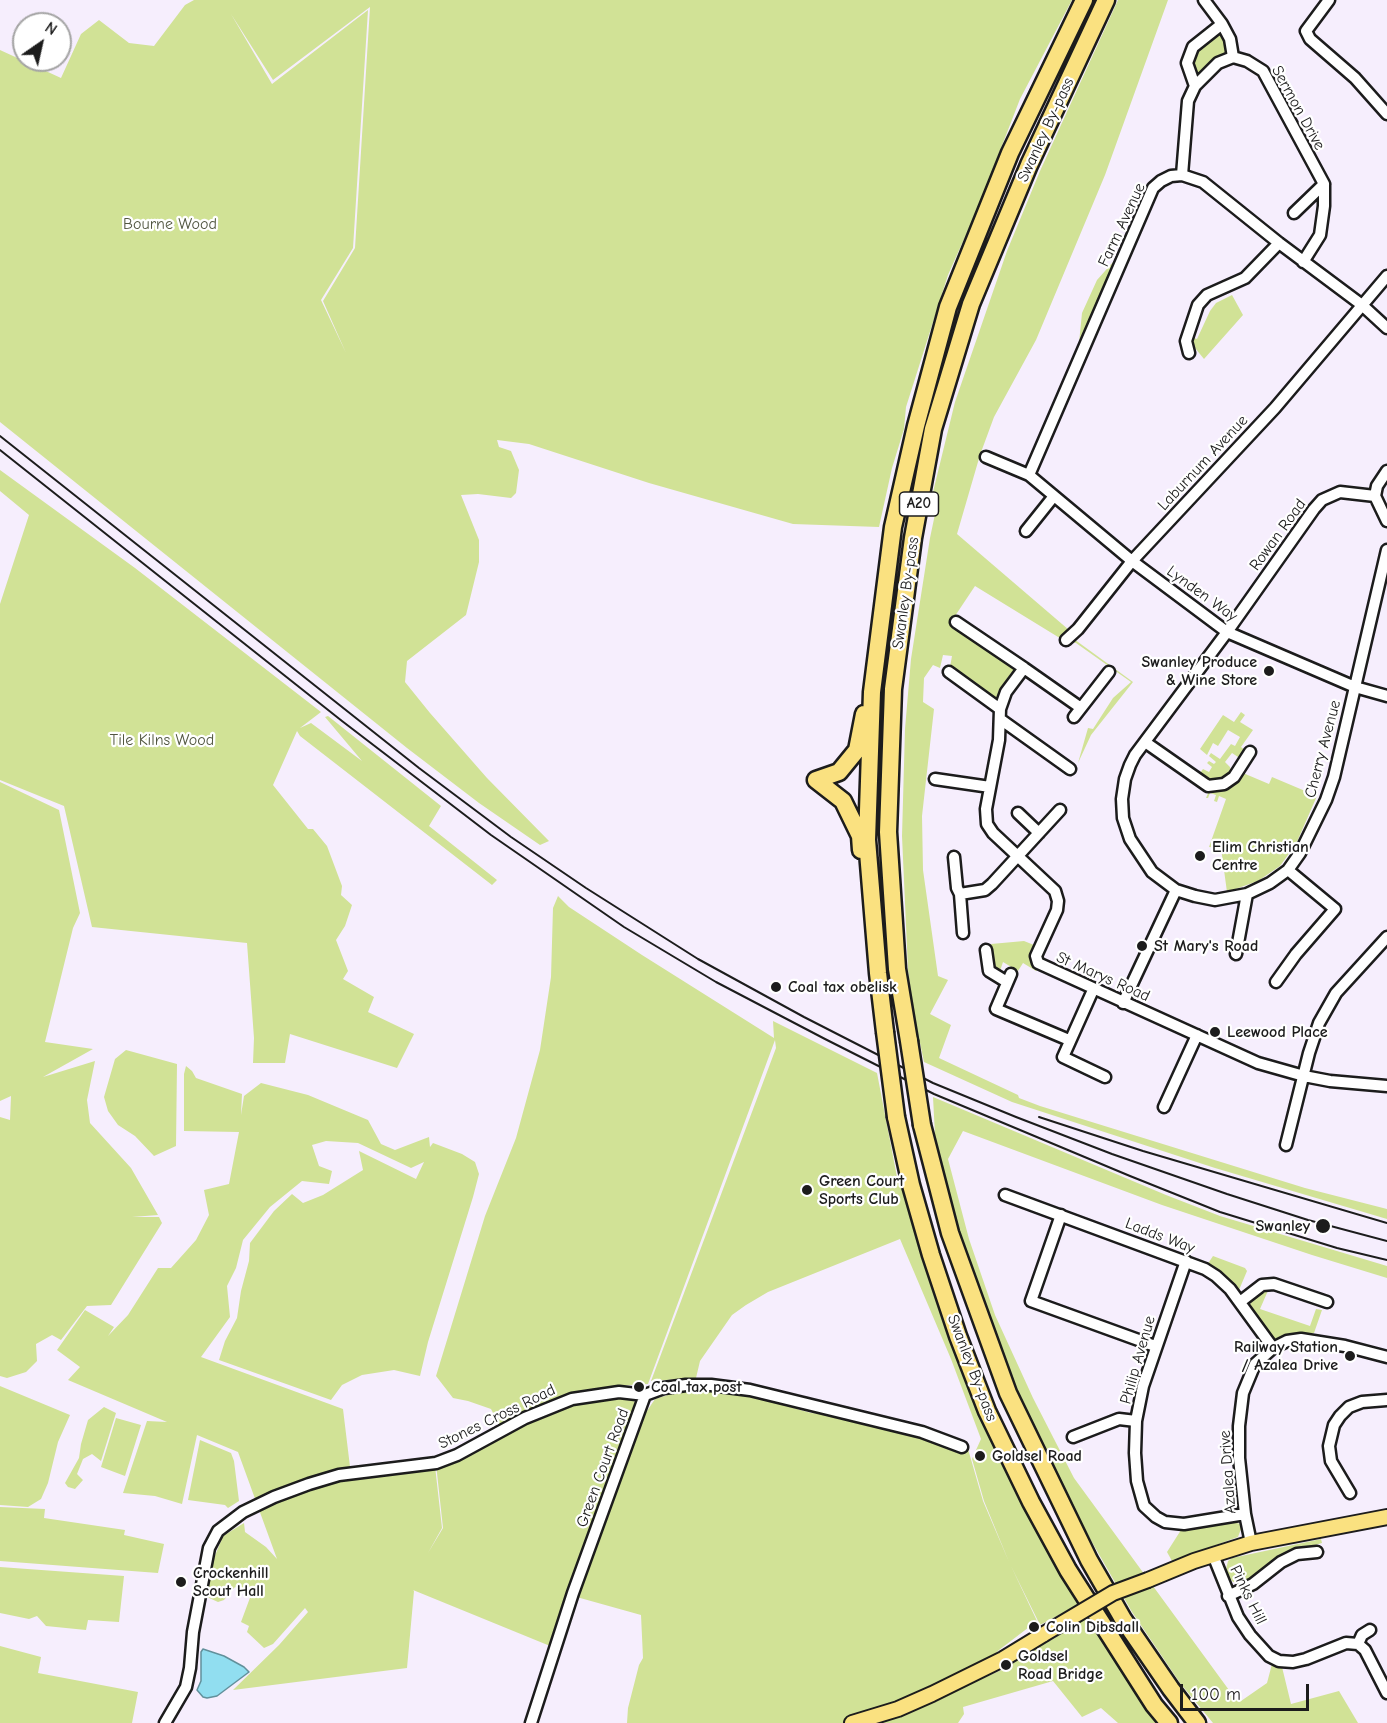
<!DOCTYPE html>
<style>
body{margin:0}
#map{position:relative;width:1387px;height:1723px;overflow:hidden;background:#f6eefd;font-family:"Comic Neue",sans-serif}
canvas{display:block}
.north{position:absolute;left:12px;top:12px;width:60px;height:60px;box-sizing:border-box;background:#fff;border:2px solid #a4a4a4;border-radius:50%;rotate:34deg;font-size:16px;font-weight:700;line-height:24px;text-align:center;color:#1c1c1c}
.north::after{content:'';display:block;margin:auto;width:21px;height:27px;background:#1c1c1c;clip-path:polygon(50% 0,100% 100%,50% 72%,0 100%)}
.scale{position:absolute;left:1180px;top:1684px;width:129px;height:27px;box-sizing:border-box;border:3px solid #1c1c1c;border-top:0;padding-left:8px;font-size:18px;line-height:21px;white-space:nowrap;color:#1c1c1c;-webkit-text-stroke:4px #fff;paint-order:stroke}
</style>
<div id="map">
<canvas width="1387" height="1723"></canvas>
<div class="north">N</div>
<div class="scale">100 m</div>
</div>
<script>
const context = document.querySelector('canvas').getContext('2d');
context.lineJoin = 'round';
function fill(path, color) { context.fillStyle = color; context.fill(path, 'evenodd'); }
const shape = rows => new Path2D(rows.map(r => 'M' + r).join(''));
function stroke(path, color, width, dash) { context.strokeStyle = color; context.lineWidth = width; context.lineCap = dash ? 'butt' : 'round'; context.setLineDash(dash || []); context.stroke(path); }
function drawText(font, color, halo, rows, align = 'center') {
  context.font = font + ' "Comic Neue",sans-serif'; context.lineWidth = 4.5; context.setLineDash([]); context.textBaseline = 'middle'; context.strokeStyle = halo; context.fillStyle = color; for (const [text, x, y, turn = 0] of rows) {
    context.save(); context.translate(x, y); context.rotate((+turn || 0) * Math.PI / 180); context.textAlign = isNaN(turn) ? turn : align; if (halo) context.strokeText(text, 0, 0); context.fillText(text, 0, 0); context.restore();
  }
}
fill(shape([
 [194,0,1072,0,1020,99,977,210,948,275,906,407,904,429,892,468,879,527,793,524,649,483,529,444,497,440,499,447,511,451,519,470,516,493,511,498,478,494,461,495,479,540,479,562,466,615,407,661,405,682,430,713,487,778,549,841,540,845,479,803,407,748,0,422,0,50,61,78,81,34,99,20,129,43,154,46,185,5],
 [370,7,355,248,323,301,346,353,321,300,353,248,368,10,272,84,231,14,273,80],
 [1118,0,1168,0,1105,175,1036,340,994,417,980,455,957,534,1069,630,1067,634,1133,682,1091,735,1078,763,1088,728,1093,729,1113,698,1131,682,1076,643,1063,640,975,586,951,622,998,654,999,659,1006,663,1011,663,1017,669,1016,672,1011,673,999,690,996,703,993,700,992,695,979,686,975,686,953,670,950,667,952,656,943,655,940,668,933,665,924,678,923,702,934,709,922,816,923,870,938,976,948,980,930,1014,951,1025,939,1058,1018,1095,1019,1098,1040,1106,1305,1188,1387,1209,1387,1219,1215,1168,1012,1102,924,1062,920,1043,917,1041,908,970,902,836,905,729,911,659,930,538,939,495,933,492,955,402,1007,251,1040,171],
 [1222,25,1233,56,1195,86,1187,63,1193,47],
 [1121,253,1078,353,1082,313,1097,280],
 [1232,295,1243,315,1204,359,1191,343,1191,337,1197,339,1210,311,1216,303],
 [0,470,135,568,321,712,300,728,311,723,362,761,325,717,328,716,441,806,429,826,497,880,492,885,300,736,297,731,273,785,308,829,313,829,327,846,342,886,341,895,352,905,345,926,336,940,348,971,343,979,374,997,368,1012,414,1034,397,1068,290,1034,285,1063,253,1063,254,1038,247,943,92,927,64,806,0,780,0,604,29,515,0,491],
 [1241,712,1245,715,1240,722,1253,730,1241,747,1246,751,1242,756,1238,757,1232,753,1225,762,1230,767,1231,771,1228,775,1219,780,1206,778,1200,773,1203,769,1209,772,1212,767,1207,763,1209,761,1214,764,1216,762,1209,756,1211,753,1220,759,1231,744,1235,746,1240,737,1228,730,1218,746,1213,743,1207,755,1200,749,1223,715,1234,722],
 [1243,773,1269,784,1272,777,1317,796,1296,844,1280,866,1258,881,1227,892,1221,848,1209,847,1226,799,1219,796,1217,802,1214,801,1216,795,1210,793,1208,798,1206,798,1209,791,1227,789,1238,781],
 [0,782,59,810,80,913,73,928,45,1042,93,1049,43,1077,95,1061,87,1100,90,1123,131,1168,158,1215,132,1217,159,1217,162,1223,111,1305,87,1306,61,1340,52,1335,36,1344,37,1361,26,1372,7,1378,0,1376,0,1117,10,1120,11,1096,0,1101],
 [558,896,569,907,642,955,774,1038,773,1021,877,1073,897,1177,931,1255,957,1336,1087,1600,1040,1625,1011,1566,1037,1621,999,1650,975,1673,848,1723,627,1723,628,1708,639,1665,643,1658,641,1615,573,1596,631,1435,655,1399,687,1389,742,1393,811,1413,858,1417,921,1433,968,1449,983,1501,1009,1562,984,1501,972,1459,981,1439,951,1359,900,1239,768,1292,746,1305,732,1315,700,1361,696,1378,651,1381,776,1048,775,1040,648,1384,618,1386,569,1395,501,1428,491,1409,468,1401,453,1398,436,1376,485,1216,516,1138,540,1050,551,977,553,908],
 [1024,941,1034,945,1030,958,1038,969,1036,971,1023,963,1018,971,1003,962,1000,971,997,971,993,961,991,944],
 [126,1050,177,1064,176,1146,154,1156,135,1136,118,1125,108,1111,104,1097,115,1059],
 [186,1066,192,1071,196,1078,242,1094,241,1115,244,1096,261,1083,308,1095,368,1120,381,1144,395,1150,429,1137,430,1147,433,1143,462,1154,475,1162,479,1174,473,1197,428,1342,420,1376,394,1370,362,1375,342,1385,331,1400,219,1360,225,1341,237,1318,241,1291,249,1261,250,1243,274,1211,292,1194,303,1203,323,1195,363,1170,359,1151,416,1179,424,1162,411,1168,358,1143,326,1141,312,1145,319,1166,332,1171,329,1184,302,1181,270,1207,243,1240,236,1268,227,1286,230,1317,201,1357,343,1409,351,1475,435,1466,442,1528,428,1553,443,1528,436,1464,559,1405,629,1394,639,1408,555,1648,413,1590,414,1591,407,1668,233,1690,279,1645,308,1612,305,1608,273,1644,264,1648,247,1632,249,1626,241,1622,251,1595,235,1587,224,1600,218,1602,207,1597,214,1558,223,1536,244,1523,245,1532,266,1547,277,1559,238,1452,197,1435,182,1504,155,1496,123,1493,147,1421,167,1422,68,1380,80,1367,57,1350,85,1310,114,1327,108,1336,128,1315,158,1268,171,1268,196,1240,209,1215,204,1190,229,1184,239,1132,184,1131,184,1074],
 [933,1097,1166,1195,1220,1216,1387,1266,1387,1278,1312,1255,1162,1205,963,1131,948,1159,969,1239,995,1315,1033,1398,1074,1478,1237,1701,1241,1701,1267,1683,1272,1664,1282,1667,1291,1704,1339,1691,1358,1723,1213,1723,1180,1683,1132,1612,1049,1467,1014,1389,987,1317,958,1230,935,1135],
 [1213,1256,1245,1268,1247,1271,1239,1290,1207,1265],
 [1270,1286,1260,1309,1310,1326,1316,1309,1322,1310,1314,1333,1300,1333,1299,1335,1279,1341,1273,1340,1252,1310,1250,1305,1251,1302,1262,1290],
 [0,1386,70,1415,58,1442,48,1483,41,1499,28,1507,0,1505],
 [104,1407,116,1413,101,1461,92,1454,83,1459,77,1474,83,1480,75,1489,68,1487,65,1483,79,1458,81,1444,88,1420],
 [116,1418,141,1425,125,1476,101,1467],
 [200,1440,231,1453,234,1461,239,1501,228,1508,225,1505,188,1500],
 [0,1507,45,1509,44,1518,125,1530,124,1535,164,1544,158,1573,0,1561],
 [1231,1521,1240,1524,1241,1529,1238,1537,1172,1561,1167,1552,1181,1530],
 [1321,1539,1322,1543,1292,1552,1249,1583,1248,1580,1242,1583,1233,1582,1227,1575,1226,1569,1228,1561,1232,1558],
 [0,1567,124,1576,119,1622,88,1620,86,1630,46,1626,37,1616,29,1619,0,1613],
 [1092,1610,1168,1723,1118,1723,1101,1708,1082,1717,1053,1681,963,1707,964,1714,958,1723,855,1723,934,1700,1006,1668,1034,1649,1055,1638],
 [0,1646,41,1657,38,1673,138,1692,132,1723,0,1723]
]), '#d1e296');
const water = shape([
 [203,1649,224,1656,244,1667,249,1672,217,1696,207,1698,203,1697,197,1690,201,1681,201,1652,203,1649]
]);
fill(water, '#91def0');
stroke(water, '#62909b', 1.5);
const minor = shape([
 [1329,0,1306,31,1310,39,1355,78,1387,114],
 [1222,24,1230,39,1233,57],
 [1195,86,1187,63,1193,47,1222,24,1204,0],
 [1182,175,1188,101,1195,86,1218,63,1233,57,1247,61,1263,71,1324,184,1294,213],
 [1303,262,1320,235,1324,206,1324,184],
 [1189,353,1186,341,1198,305,1207,295,1245,278,1279,243],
 [986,457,1029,475,1132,561,1227,632,1355,687,1387,696],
 [1387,471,1377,486,1375,496,1387,521],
 [1029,475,1153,188,1161,181,1171,176,1182,175,1203,182,1279,243,1362,305,1387,328],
 [1375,496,1340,492,1322,500,1314,509,1227,632,1135,755,1130,765,1125,779,1122,799,1123,818,1130,839,1152,872,1176,890,1195,896,1215,900,1247,894,1270,883,1288,870,1300,853,1326,800,1334,777,1387,550],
 [1026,531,1054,496],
 [956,622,1024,668,1006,692,1000,709],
 [1066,640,1078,629,1132,561,1275,408,1387,276],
 [1024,668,1081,708,1074,717],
 [949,672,1000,709,999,740,986,809,987,824,993,833,1055,891,1058,901,1057,910,1036,956,1038,963,1258,1063,1304,1076,1330,1081,1387,1086],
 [1081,708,1109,672],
 [1000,719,1070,769],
 [1145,742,1208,786,1224,784,1234,777,1250,752],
 [935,779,990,787],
 [1018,813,1039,833],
 [954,857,957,888,960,894,963,933],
 [960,894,985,890,992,884,1060,810],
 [986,950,989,971,1007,982],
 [1236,954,1247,894],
 [1011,974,996,1009,1069,1040],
 [1276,982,1296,954,1335,909,1288,870],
 [1093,990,1063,1057,1105,1077],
 [1123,1003,1176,890],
 [1164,1107,1197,1035],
 [1286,1145,1309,1053,1319,1023,1336,993,1387,937],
 [1005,1195,1205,1269,1216,1276,1230,1289,1273,1348],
 [1061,1215,1031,1301,1155,1346],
 [1186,1261,1143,1386,1136,1421,1135,1453,1137,1481,1144,1506,1156,1517,1165,1522,1184,1524,1245,1514],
 [1240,1302,1262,1285,1274,1284,1327,1302],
 [1073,1437,1119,1419,1136,1421],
 [1350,1493,1331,1461,1329,1446,1334,1425,1340,1416,1349,1407,1362,1402,1387,1400],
 [1251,1543,1245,1514,1239,1458,1239,1426,1243,1393,1255,1364,1273,1348,1287,1341,1301,1339,1345,1346,1387,1357],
 [1213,1555,1238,1617,1250,1635,1269,1656,1279,1661,1293,1662,1306,1659,1346,1643,1358,1644,1365,1650,1387,1693],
 [1228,1596,1253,1584,1281,1562,1297,1554,1317,1552],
 [1358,1644,1362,1635,1370,1630],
 [165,1723,186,1687,190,1668,193,1632,209,1548,218,1531,243,1512,274,1497,309,1484,339,1475,436,1463,457,1455,525,1418,572,1399,619,1392,645,1395,664,1388,686,1385,711,1385,750,1390,922,1432,962,1447],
 [531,1723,573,1593,645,1395]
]);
const major = shape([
 [1148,1580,1194,1561,1251,1543,1387,1517],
 [852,1723,898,1709,932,1694,1003,1659,1044,1634]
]);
const highway = shape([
 [816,780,843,801,860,836,861,850],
 [816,780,839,772,857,750,864,714],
 [885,1032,878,973,867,840,872,692,893,527,916,426,948,307,1010,153,1084,0],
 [909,1041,897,969,888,832,893,689,913,538,933,429,971,304,1029,165,1106,0],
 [896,1117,911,1185,931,1255,958,1336,987,1411,1031,1502,1068,1570,1154,1705,1169,1723],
 [922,1125,950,1233,1008,1393,1089,1560,1123,1619,1171,1689,1197,1723]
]);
stroke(minor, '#1c1c1c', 15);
stroke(major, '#1c1c1c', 18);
stroke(highway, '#1c1c1c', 21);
stroke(minor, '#fff', 10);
stroke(major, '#fae180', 14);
stroke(highway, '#fae180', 16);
stroke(shape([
 [0,436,419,768,511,837,586,888,698,959,804,1017,933,1083,1016,1117,1112,1154,1227,1194,1308,1220,1387,1241],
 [0,450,342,721,491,835,624,927,716,982,825,1039,934,1094,1130,1176,1220,1212,1337,1248,1387,1260],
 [1039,1117,1143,1151,1387,1223]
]), '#1c1c1c', 2);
const majorBridge = shape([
 [1044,1634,1113,1593,1148,1580]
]);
const highwayBridge = shape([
 [885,1032,896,1117],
 [909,1041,922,1125]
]);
stroke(majorBridge, '#1c1c1c', 18, []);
stroke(highwayBridge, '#1c1c1c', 21, []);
stroke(majorBridge, '#fae180', 14);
stroke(highwayBridge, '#fae180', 16);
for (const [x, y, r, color] of [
 [1269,671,6,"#1c1c1c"],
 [1200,856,6,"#1c1c1c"],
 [1142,946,6,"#1c1c1c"],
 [776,987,6,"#1c1c1c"],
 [1215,1032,6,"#1c1c1c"],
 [807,1190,6,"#1c1c1c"],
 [1323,1226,8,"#1c1c1c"],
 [1350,1356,6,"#1c1c1c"],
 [639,1387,6,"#1c1c1c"],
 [980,1456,6,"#1c1c1c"],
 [181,1582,6,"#1c1c1c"],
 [1034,1627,6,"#1c1c1c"],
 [1006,1665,6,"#1c1c1c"]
]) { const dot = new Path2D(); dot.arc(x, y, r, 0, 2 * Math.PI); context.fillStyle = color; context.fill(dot); stroke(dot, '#fff', 2); }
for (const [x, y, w] of [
 [919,504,39]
]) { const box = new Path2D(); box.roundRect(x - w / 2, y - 12, w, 24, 4.5); context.fillStyle = '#fff'; context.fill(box); stroke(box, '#1c1c1c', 1.5); }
drawText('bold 15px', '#1c1c1c', null, [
 ["A20",919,504]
]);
drawText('16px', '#1c1c1c', '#fff', [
 ["Sermon Drive",1298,108,61],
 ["Swanley By-pass",1046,130,-65],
 ["Farm Avenue",1122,225,-65],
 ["Laburnum Avenue",1203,463,-47],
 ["Rowan Road",1278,535,-54],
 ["Swanley By-pass",906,593,-82],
 ["Lynden Way",1202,594,36],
 ["Cherry Avenue",1323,749,-75],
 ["St Marys Road",1103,977,24],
 ["Ladds Way",1160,1236,21],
 ["Philip Avenue",1138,1360,-74],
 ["Swanley By-pass",972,1368,69],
 ["Stones Cross Road",497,1417,-26],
 ["Green Court Road",603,1468,-70],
 ["Azalea Drive",1228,1472,-94],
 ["Pinks Hill",1248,1595,64]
]);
drawText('16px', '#525741', '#fff', [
 ["Bourne Wood",170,224],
 ["Tile Kilns Wood",162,740]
]);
drawText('bold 16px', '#1c1c1c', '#fff', [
 ["Swanley Produce",1257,662,"right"],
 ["& Wine Store",1257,680,"right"],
 ["Elim Christian",1212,847],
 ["Centre",1212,865],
 ["St Mary's Road",1154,946],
 ["Coal tax obelisk",788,987],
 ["Leewood Place",1227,1032],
 ["Green Court",819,1181],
 ["Sports Club",819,1199],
 ["Swanley",1310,1226,"right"],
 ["Railway Station",1338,1347,"right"],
 ["/ Azalea Drive",1338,1365,"right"],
 ["Coal tax post",651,1387],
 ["Goldsel Road",992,1456],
 ["Crockenhill",193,1573],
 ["Scout Hall",193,1591],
 ["Colin Dibsdall",1046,1627],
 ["Goldsel",1018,1656],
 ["Road Bridge",1018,1674]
], 'left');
</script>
